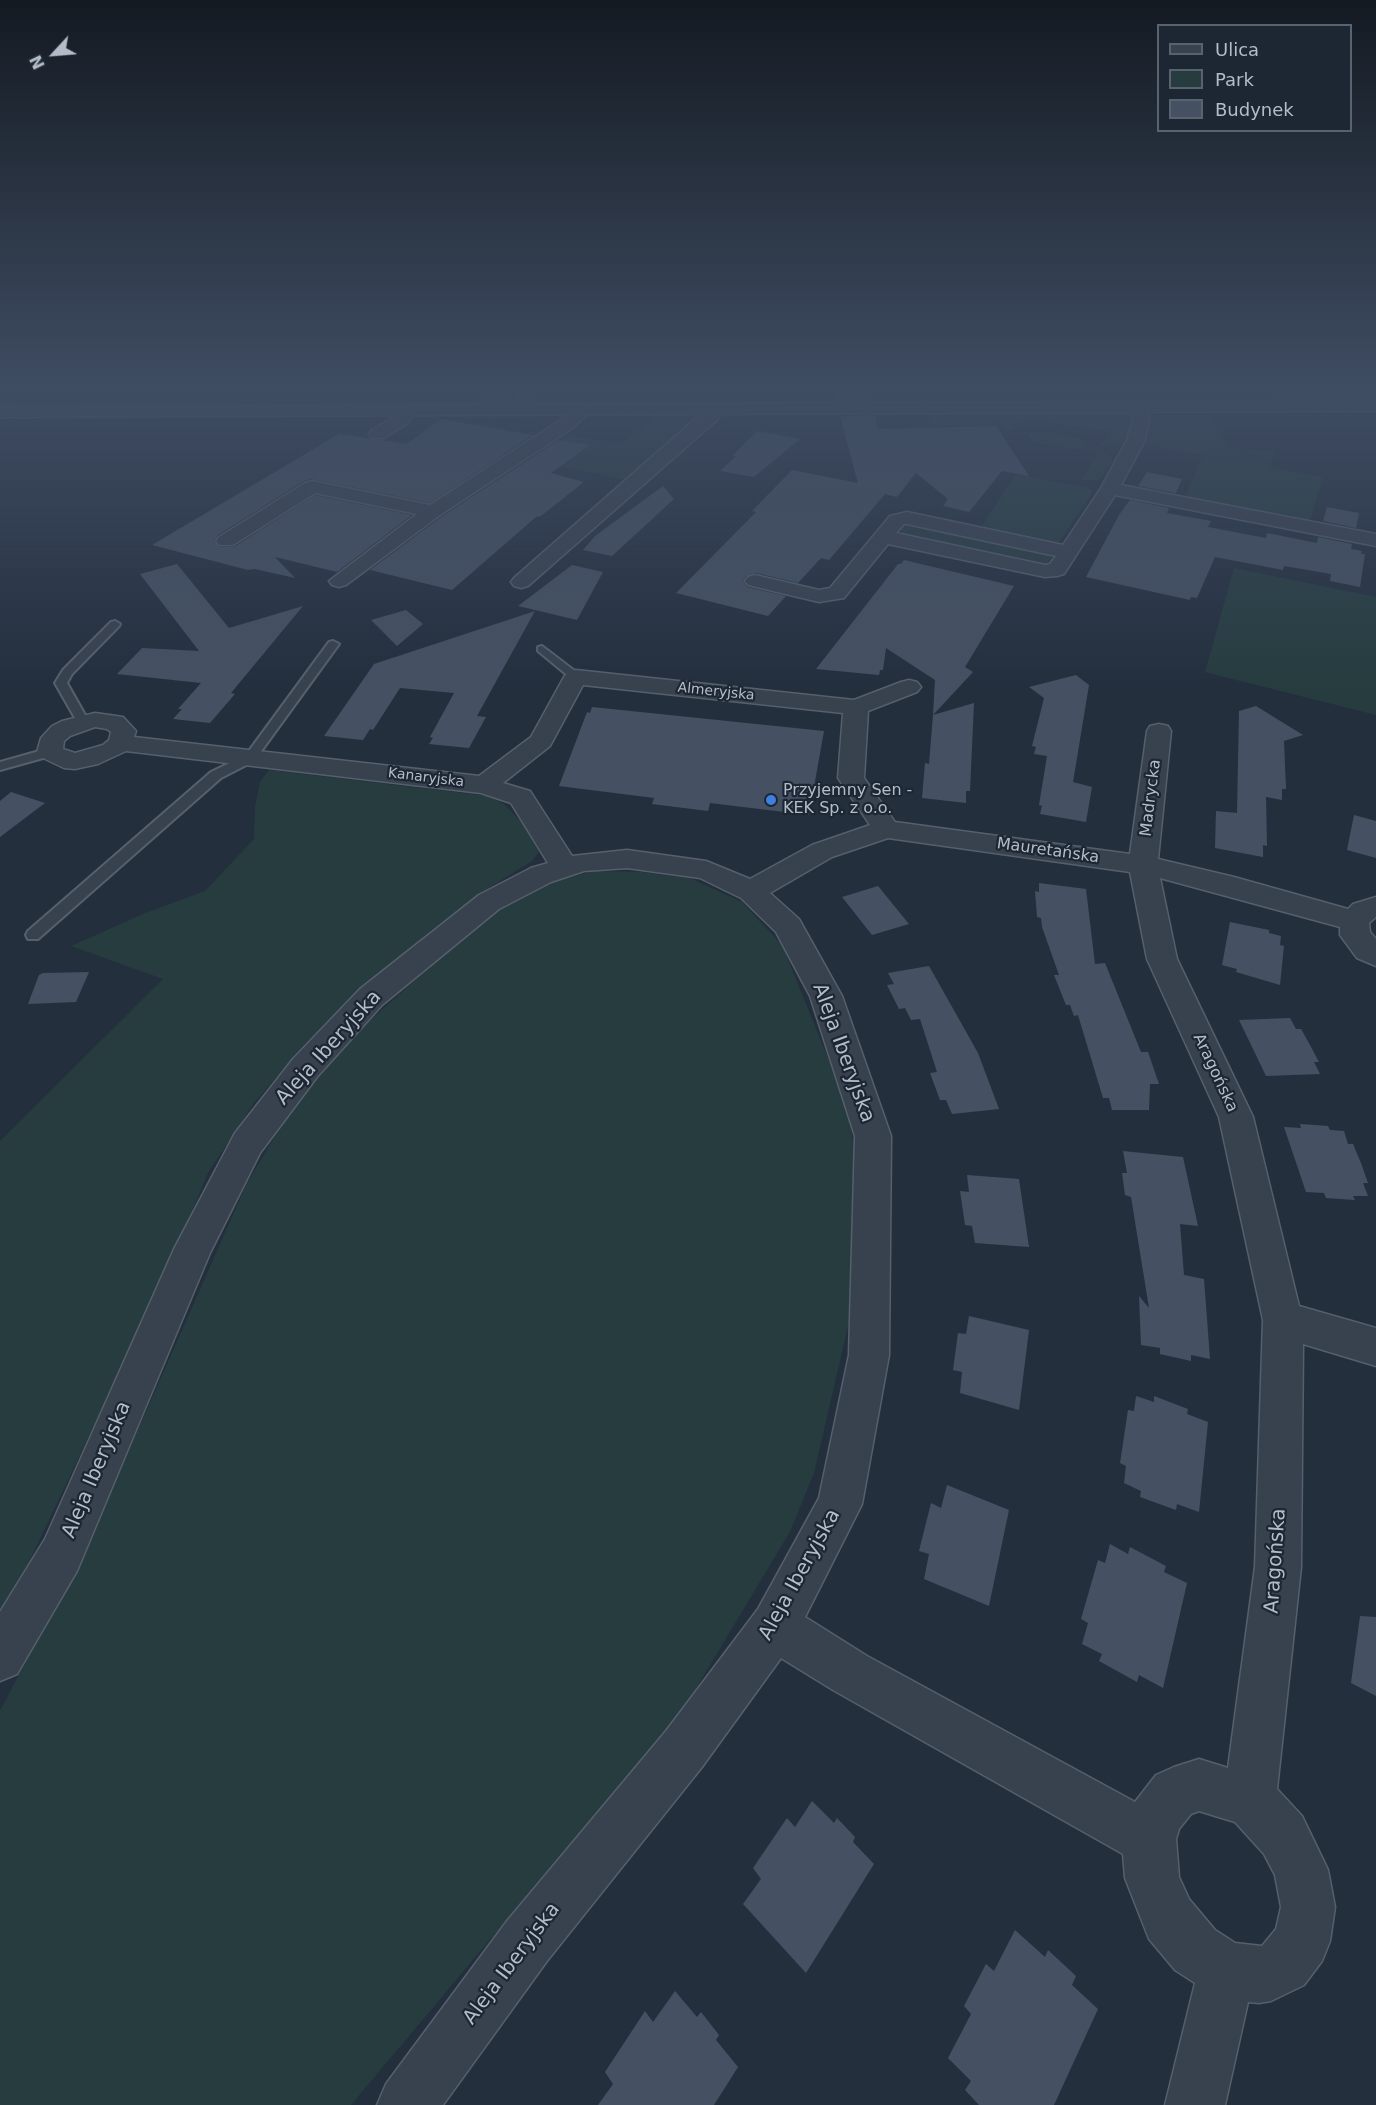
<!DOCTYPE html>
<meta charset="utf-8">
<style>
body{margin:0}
#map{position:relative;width:1376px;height:2105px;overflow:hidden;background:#242f3e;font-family:"DejaVu Sans",sans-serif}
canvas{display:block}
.legend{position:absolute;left:1157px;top:24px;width:195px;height:108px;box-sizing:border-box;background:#1d2633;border:2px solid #59626f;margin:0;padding:8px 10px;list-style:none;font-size:18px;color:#b4bcc9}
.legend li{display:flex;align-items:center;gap:12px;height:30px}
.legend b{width:30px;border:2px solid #59626f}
.north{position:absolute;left:24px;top:24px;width:60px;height:60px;-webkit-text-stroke:4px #1d2633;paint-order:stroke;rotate:244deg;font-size:16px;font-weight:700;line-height:24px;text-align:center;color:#b4bcc9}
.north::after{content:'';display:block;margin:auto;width:21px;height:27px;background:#b4bcc9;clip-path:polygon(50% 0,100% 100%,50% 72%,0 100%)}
</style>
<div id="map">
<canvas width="1376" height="2105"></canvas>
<ul class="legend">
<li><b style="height:8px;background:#38414e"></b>Ulica</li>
<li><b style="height:16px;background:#263c3f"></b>Park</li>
<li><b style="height:16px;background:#455162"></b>Budynek</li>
</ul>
<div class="north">N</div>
</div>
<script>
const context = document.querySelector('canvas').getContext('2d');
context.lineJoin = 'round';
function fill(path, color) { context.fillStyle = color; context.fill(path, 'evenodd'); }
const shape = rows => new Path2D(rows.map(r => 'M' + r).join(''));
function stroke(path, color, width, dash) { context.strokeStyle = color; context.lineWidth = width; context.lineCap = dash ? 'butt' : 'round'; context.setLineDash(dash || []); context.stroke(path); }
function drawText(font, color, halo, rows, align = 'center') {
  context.font = font + ' "DejaVu Sans",sans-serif'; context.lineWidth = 4.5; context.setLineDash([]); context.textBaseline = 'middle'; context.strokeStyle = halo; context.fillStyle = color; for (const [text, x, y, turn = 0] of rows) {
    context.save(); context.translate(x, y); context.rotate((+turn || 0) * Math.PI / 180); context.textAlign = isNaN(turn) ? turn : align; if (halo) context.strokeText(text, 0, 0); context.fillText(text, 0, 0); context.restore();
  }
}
fill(shape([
 [479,392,514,392,512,400,504,403,477,403],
 [1266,392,1345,392,1352,400,1276,401],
 [1126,413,1133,418,1125,443,1112,447,1100,445,1112,432,1042,421,1030,421,1011,425,1018,429,1003,429,997,420,993,421,995,424,932,426,927,415],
 [1156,415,1206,415,1231,448,1275,451,1269,467,1323,477,1309,524,1295,521,1289,515,1246,511,1185,497,1203,455,1144,445,1152,418],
 [654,417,703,417,625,480,528,459,566,434,620,445],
 [1038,432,1080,438,1088,443,1083,449,1071,449,1036,442,1029,437,1031,433],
 [1099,452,1107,454,1113,461,1099,480,1081,480,1097,455,1106,457,1098,454],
 [1016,474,1089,488,1093,492,1059,542,1053,544,980,529],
 [908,523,1049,553,1053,559,1043,565,905,537,899,528],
 [1234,568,1376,597,1376,715,1205,672],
 [269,770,488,796,504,804,523,824,539,852,532,861,481,893,428,933,303,1046,254,1103,208,1173,167,1271,69,1478,14,1594,0,1612,0,1141,163,979,71,946,143,914,205,891,254,839,255,807,260,782],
 [595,871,642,872,692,879,742,902,782,945,848,1107,860,1192,852,1309,814,1473,790,1532,683,1710,351,2105,0,2105,0,1711,88,1543,247,1183,289,1113,359,1030,488,916,542,884]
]), '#263c3f');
fill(shape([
 [834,392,870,392,872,401,836,401],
 [875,415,878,429,996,426,1029,476,1002,471,969,512,943,506,948,499,916,473,897,497,885,494,829,560,821,558,798,583,756,573,746,576,743,581,747,587,786,596,768,616,676,593,756,512,752,511,792,470,858,483,840,416],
 [441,419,533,435,430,503,311,479,304,481,218,535,214,541,219,547,234,547,315,495,412,515,337,572,275,557,295,578,255,569,248,570,152,545,339,434,407,444],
 [757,431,800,439,754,477,720,471,736,456,732,456],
 [559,440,590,445,551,473,584,482,541,516,536,517,452,590,370,570,441,517],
 [1147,472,1182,479,1176,493,1138,486],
 [663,486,674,499,612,556,583,550,595,536],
 [1130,500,1169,508,1167,513,1211,521,1208,527,1266,538,1267,533,1317,543,1318,537,1352,544,1351,549,1362,551,1361,554,1365,554,1360,587,1330,581,1331,574,1284,566,1283,570,1215,557,1197,598,1191,597,1190,600,1086,577,1119,515],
 [1327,507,1359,513,1356,528,1323,521],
 [904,560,1014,586,965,667,973,672,933,715,935,680,886,648,883,670,880,670,879,675,816,669,898,564,901,564],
 [177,564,229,628,303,606,231,693,235,694,210,723,173,719,182,709,178,709,201,683,117,674,142,648,199,651,140,574],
 [572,565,603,572,577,620,518,606],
 [406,610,423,624,397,646,371,620],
 [535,611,477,716,486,717,469,748,429,744,433,738,430,737,454,693,400,688,373,730,370,729,363,740,324,736,374,664],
 [1076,675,1089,685,1073,782,1092,787,1086,822,1040,814,1042,806,1039,805,1047,756,1034,754,1036,747,1032,746,1044,698,1029,687],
 [974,703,970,791,966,791,966,803,922,798,925,763,929,764,933,715],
 [1256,706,1303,735,1284,741,1286,789,1282,789,1282,800,1266,797,1267,846,1263,845,1263,857,1215,848,1216,811,1237,813,1239,711],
 [592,707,824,731,809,815,710,803,708,811,652,804,654,798,559,786,587,712,590,713],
 [11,792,45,803,0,837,0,801],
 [1354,815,1376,821,1376,858,1347,850],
 [1039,883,1086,889,1095,964,1105,963,1141,1052,1148,1052,1159,1084,1150,1084,1149,1110,1112,1110,1109,1098,1103,1098,1078,1015,1074,1016,1070,1005,1066,1005,1054,975,1059,975,1042,927,1041,918,1037,917,1035,891,1039,892],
 [878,886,909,924,872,935,842,897],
 [1230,922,1269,930,1269,933,1281,936,1280,945,1284,946,1280,985,1236,972,1237,969,1222,965],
 [929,966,978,1053,999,1109,952,1114,946,1100,940,1100,930,1073,937,1072,920,1019,911,1020,905,1008,899,1009,887,985,894,984,888,973],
 [89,972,76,1002,28,1004,39,975,43,973],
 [1290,1018,1296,1029,1301,1029,1310,1045,1319,1062,1314,1062,1320,1074,1266,1076,1239,1020],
 [1300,1124,1328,1126,1330,1130,1344,1131,1348,1144,1353,1144,1361,1163,1368,1183,1363,1183,1368,1196,1353,1196,1355,1200,1326,1198,1324,1193,1306,1192,1284,1127,1301,1128],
 [1123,1151,1183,1157,1198,1226,1180,1224,1184,1275,1204,1279,1210,1359,1191,1355,1191,1361,1160,1354,1160,1348,1141,1345,1139,1296,1149,1308,1131,1197,1125,1195,1122,1173,1127,1173],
 [967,1175,1019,1179,1029,1247,975,1243,972,1226,965,1225,960,1191,969,1192],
 [969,1316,1029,1330,1019,1410,960,1393,962,1372,953,1370,958,1333,966,1334],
 [1136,1396,1154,1402,1154,1396,1188,1409,1187,1414,1208,1422,1199,1512,1177,1504,1176,1510,1140,1497,1141,1491,1124,1483,1126,1466,1120,1463,1128,1410,1134,1411],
 [947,1485,1009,1510,989,1606,924,1579,929,1554,919,1551,931,1503,941,1508],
 [1110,1544,1128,1554,1130,1547,1166,1566,1164,1572,1187,1583,1163,1688,1139,1675,1137,1682,1099,1661,1102,1654,1082,1644,1088,1623,1081,1619,1098,1560,1105,1563],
 [1360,1616,1376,1617,1376,1696,1351,1683],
 [812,1801,834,1823,837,1818,855,1837,853,1842,874,1864,806,1973,743,1904,761,1879,753,1868,787,1818,795,1827],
 [1015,1930,1045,1957,1048,1950,1076,1976,1072,1985,1098,2009,1054,2105,979,2105,965,2090,971,2081,948,2058,971,2014,964,2006,986,1964,994,1971],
 [675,1991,697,2017,701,2012,719,2035,716,2040,738,2067,714,2105,598,2105,613,2084,605,2072,645,2011,653,2022]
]), '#455162');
const service = shape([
 [115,621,120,624,119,626,72,674,67,683,89,722,87,725,79,725,55,683,63,670,111,622,115,621],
 [333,641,339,644,254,761,221,778,38,939,28,939,26,935,28,931,211,772,246,755,329,642,333,641],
 [542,646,580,675,580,679,572,679,538,651,538,647,542,646],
 [50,748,54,749,56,752,54,755,0,770,0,762,50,748]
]);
const minor = shape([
 [519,392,535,392,528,413,516,413,514,410,519,392],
 [1350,392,1367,392,1376,399,1376,410,1368,409,1350,392],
 [1139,402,1147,407,1149,422,1144,442,1121,485,1376,534,1376,546,1115,495,1064,574,1057,576,1045,577,888,544,844,598,819,602,748,585,745,581,748,577,755,575,819,590,830,588,890,516,907,512,1063,545,1101,488,1126,442,1133,422,1131,407,1139,402],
 [904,524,907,524,1056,556,1050,564,1045,565,896,533,904,524],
 [584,405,592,410,571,429,440,515,346,585,339,587,332,585,329,581,417,514,315,493,233,545,219,545,216,541,219,537,305,483,312,481,430,505,559,421,578,407,584,405],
 [715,405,723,410,718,419,528,586,521,588,514,586,511,582,514,578,709,407,715,405],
 [407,406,415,411,408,423,384,438,372,438,369,434,372,430,396,416,401,408,407,406],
 [576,670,854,700,901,682,909,680,917,682,921,687,917,692,868,711,864,778,895,822,1130,854,1147,731,1150,726,1159,724,1168,726,1171,731,1158,859,1234,877,1348,909,1353,904,1376,897,1376,917,1369,923,1370,932,1376,939,1376,966,1357,958,1340,935,1340,927,1160,878,1177,959,1253,1117,1299,1306,1376,1328,1376,1366,1303,1344,1301,1567,1277,1789,1302,1816,1328,1870,1335,1907,1330,1941,1322,1961,1304,1985,1271,2001,1259,2003,1248,2002,1225,2105,1165,2105,1195,1983,1175,1970,1149,1939,1125,1878,1123,1854,833,1690,781,1658,702,1767,547,1961,443,2105,377,2105,386,2084,507,1921,666,1731,758,1609,819,1498,849,1355,855,1136,810,996,776,932,741,898,700,878,627,868,584,871,551,882,499,909,382,1005,317,1077,260,1153,210,1253,77,1571,17,1674,0,1681,0,1612,45,1539,174,1249,235,1133,293,1059,360,989,479,895,531,868,548,863,511,803,481,793,126,751,98,764,75,769,64,768,41,757,37,752,41,738,52,726,62,721,95,713,123,717,136,731,134,737,479,776,531,737,564,677,568,672,576,670],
 [583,685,843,713,838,778,870,825,812,845,750,879,706,861,627,850,572,856,530,791,503,783,550,746,583,685],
 [95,727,107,729,111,732,109,740,103,745,75,753,63,749,64,741,70,736,95,727],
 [888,838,1130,872,1147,959,1219,1117,1263,1320,1255,1567,1228,1768,1199,1759,1174,1767,1156,1775,1135,1802,867,1656,805,1617,862,1504,889,1355,891,1136,842,996,799,919,770,893,832,857,888,838],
 [1199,1811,1235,1822,1264,1854,1275,1875,1281,1907,1276,1929,1262,1946,1235,1943,1215,1930,1189,1899,1179,1877,1176,1839,1179,1829,1191,1814,1199,1811]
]);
const tertiary = shape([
 [1376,401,1376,411,0,417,0,407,1376,401]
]);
stroke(service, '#565f6c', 4);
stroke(minor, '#565f6c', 3);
stroke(tertiary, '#565f6c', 3);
fill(service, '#38414e');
fill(minor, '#38414e');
fill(tertiary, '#38414e');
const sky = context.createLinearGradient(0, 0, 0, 686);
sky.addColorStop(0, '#141a22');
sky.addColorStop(0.57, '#3f4d63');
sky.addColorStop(1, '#3f4d6300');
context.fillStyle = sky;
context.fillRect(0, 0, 1376, 686);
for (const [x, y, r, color] of [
 [771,800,6,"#3f7fe0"]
]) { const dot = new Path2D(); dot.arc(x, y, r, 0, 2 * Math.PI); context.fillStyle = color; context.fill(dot); stroke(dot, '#1d2633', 2); }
drawText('14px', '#b4bcc9', '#1d2633', [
 ["Almeryjska",716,692,6],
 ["Kanaryjska",426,778,7]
]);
drawText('16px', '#b4bcc9', '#1d2633', [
 ["Przyjemny Sen -",783,791],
 ["KEK Sp. z o.o.",783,809]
], 'left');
drawText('16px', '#b4bcc9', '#1d2633', [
 ["Madrycka",1151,798,-83],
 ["Mauretańska",1048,851,8],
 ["Aragońska",1215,1073,65]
]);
drawText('20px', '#b4bcc9', '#1d2633', [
 ["Aleja Iberyjska",329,1048,-48],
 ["Aleja Iberyjska",843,1053,70],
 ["Aleja Iberyjska",97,1470,-67],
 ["Aragońska",1276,1561,-86],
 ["Aleja Iberyjska",800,1575,-61],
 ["Aleja Iberyjska",512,1964,-53]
]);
</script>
